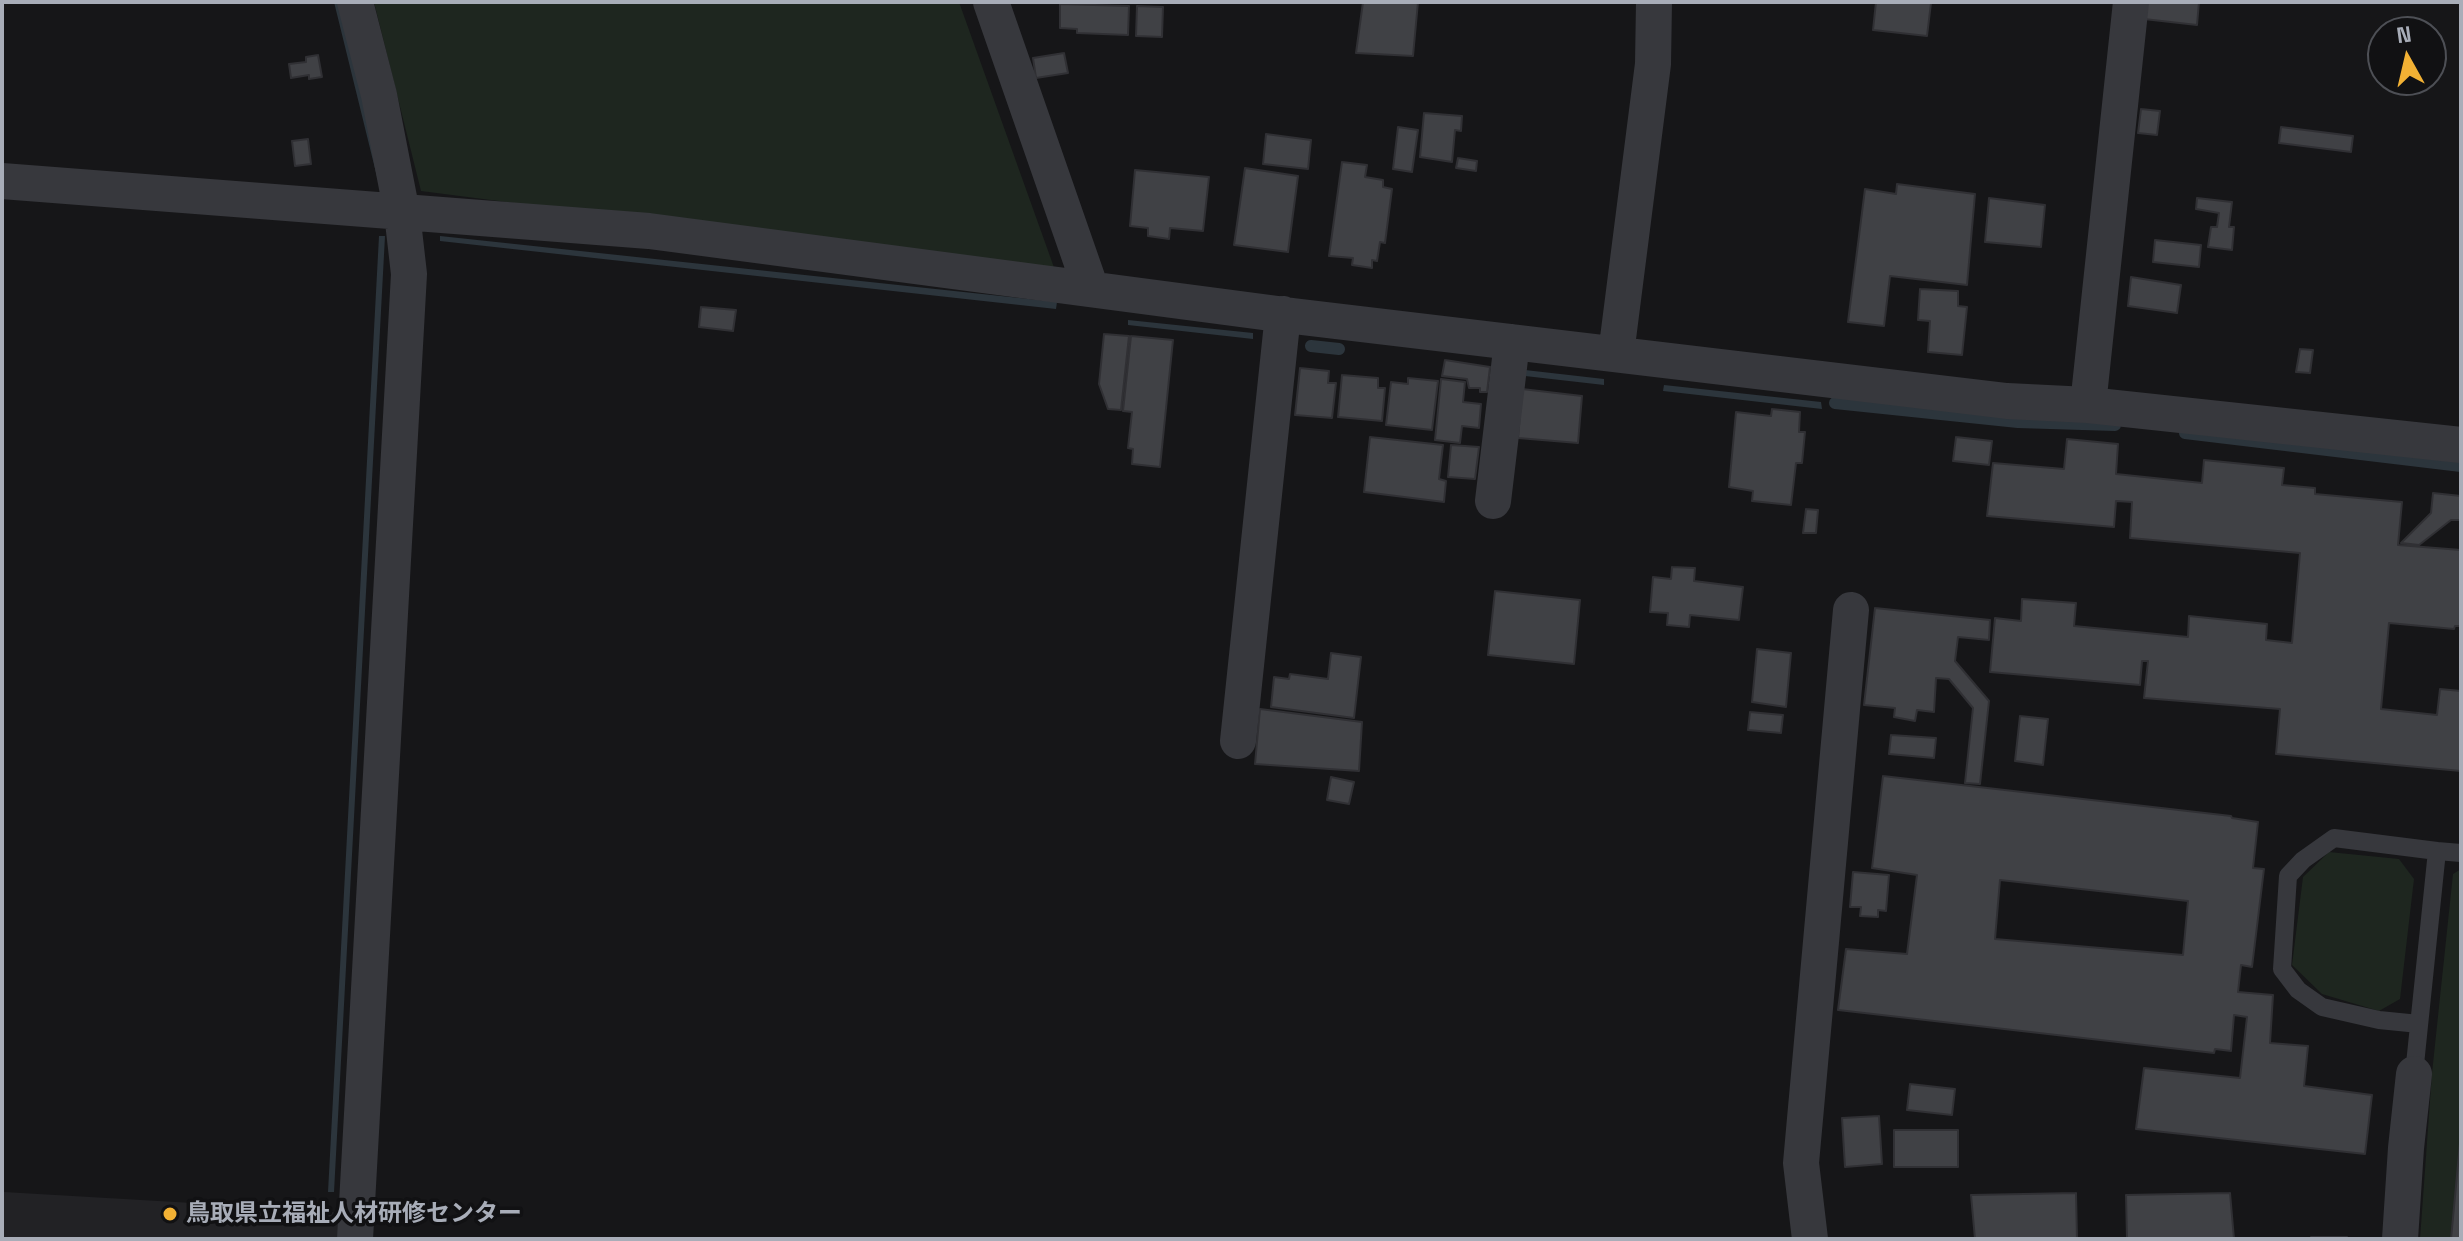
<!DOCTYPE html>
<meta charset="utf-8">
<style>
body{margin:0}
#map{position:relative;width:2463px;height:1241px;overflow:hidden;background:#161618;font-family:"Space Grotesk",sans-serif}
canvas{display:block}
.frame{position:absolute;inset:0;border:4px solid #a8adb8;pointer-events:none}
.north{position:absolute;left:2367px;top:16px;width:80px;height:80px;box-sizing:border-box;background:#111113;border:2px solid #4d4f55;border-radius:50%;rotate:352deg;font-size:22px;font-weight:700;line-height:32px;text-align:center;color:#a8adb8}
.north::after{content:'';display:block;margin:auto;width:28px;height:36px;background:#f2b134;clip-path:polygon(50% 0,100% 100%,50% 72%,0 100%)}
</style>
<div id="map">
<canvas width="2463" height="1241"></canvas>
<div class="frame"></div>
<div class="north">N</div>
</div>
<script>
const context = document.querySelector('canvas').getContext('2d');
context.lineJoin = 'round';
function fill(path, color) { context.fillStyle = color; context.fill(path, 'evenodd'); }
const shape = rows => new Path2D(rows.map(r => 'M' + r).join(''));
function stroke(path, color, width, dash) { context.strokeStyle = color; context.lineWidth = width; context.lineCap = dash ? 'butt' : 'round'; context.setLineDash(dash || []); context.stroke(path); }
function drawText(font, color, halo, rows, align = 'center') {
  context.font = font + ' "Space Grotesk","Noto Sans JP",sans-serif'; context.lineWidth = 7; context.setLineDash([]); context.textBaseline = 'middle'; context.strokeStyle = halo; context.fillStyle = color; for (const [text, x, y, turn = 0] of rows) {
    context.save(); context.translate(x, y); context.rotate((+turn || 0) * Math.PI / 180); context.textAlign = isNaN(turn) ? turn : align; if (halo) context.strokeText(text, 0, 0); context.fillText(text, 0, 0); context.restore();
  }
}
fill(shape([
 [4,1192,330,1211,345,1217,350,1239,2,1239]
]), '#222225');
fill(shape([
 [374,2,959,2,1056,273,421,191],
 [2329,852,2399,859,2414,879,2400,999,2379,1011,2322,994,2292,965,2303,877],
 [2461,869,2461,1239,2420,1239,2432,1073,2453,874]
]), '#1e261f');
fill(shape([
 [334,2,340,2,387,191,381,193],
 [379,236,385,236,334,1192,328,1192],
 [440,236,1057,302,1056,309,440,241],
 [1128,320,1253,333,1253,339,1128,325],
 [1525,370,1604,379,1604,385,1525,376],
 [1664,385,1821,402,1822,409,1663,391]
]), '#2c353c');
stroke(shape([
 [1311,346,1339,349],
 [1835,403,2018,422,2115,425],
 [2185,433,2461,466]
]), '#2c353c', 12);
const building = shape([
 [1363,2,1418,2,1413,56,1356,53,1363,2],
 [1876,2,1931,3,1927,36,1873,30,1876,2],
 [2146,2,2199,2,2197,25,2144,19,2146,2],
 [1060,4,1129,6,1128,35,1077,33,1077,29,1060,28,1060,4],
 [1137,6,1163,7,1162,37,1136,36,1137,6],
 [1064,53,1068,73,1036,78,1033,58,1064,53],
 [318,55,322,77,309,79,309,75,291,78,289,64,306,62,306,57,318,55],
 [2141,109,2160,111,2157,135,2138,133,2141,109],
 [1424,113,1462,116,1461,131,1455,130,1452,162,1420,157,1424,113],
 [1398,127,1418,130,1412,172,1393,169,1398,127],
 [2281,127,2353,136,2351,152,2279,143,2281,127],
 [1266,134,1311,140,1308,169,1263,164,1266,134],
 [308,139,311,164,295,166,292,141,308,139],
 [1458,158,1477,161,1476,171,1456,168,1458,158],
 [1342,162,1367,165,1365,177,1383,180,1383,187,1392,189,1385,243,1380,242,1377,261,1372,260,1372,268,1352,265,1353,258,1329,256,1342,162],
 [1245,168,1298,176,1288,252,1234,245,1245,168],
 [1135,170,1209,177,1203,231,1170,228,1169,239,1148,236,1148,228,1130,226,1135,170],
 [1897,184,1975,194,1967,285,1890,276,1884,326,1848,322,1865,189,1896,194,1897,184],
 [1989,198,2045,205,2041,247,1985,242,1989,198],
 [2197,198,2232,202,2229,227,2234,227,2232,250,2208,247,2211,227,2217,227,2219,213,2196,209,2197,198],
 [2155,240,2201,245,2199,267,2153,262,2155,240],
 [2131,277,2181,285,2177,313,2128,306,2131,277],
 [1920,289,1958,291,1958,306,1967,307,1962,355,1928,352,1930,321,1918,320,1920,289],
 [701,307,736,310,733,331,699,327,701,307],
 [1104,334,1129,336,1121,410,1108,409,1099,384,1104,334],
 [1131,336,1173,340,1160,467,1132,464,1133,449,1128,448,1132,412,1123,411,1131,336],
 [2300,349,2313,350,2310,373,2296,372,2300,349],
 [1445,360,1490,367,1487,392,1480,392,1480,388,1469,388,1467,379,1442,376,1445,360],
 [1300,368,1329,371,1328,383,1336,383,1332,418,1295,415,1300,368],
 [1342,375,1378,378,1378,388,1385,388,1382,421,1338,417,1342,375],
 [1408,378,1438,381,1432,430,1386,425,1391,382,1408,384,1408,378],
 [1441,379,1465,382,1463,402,1481,404,1479,428,1462,426,1460,443,1435,440,1441,379],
 [1522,389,1582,396,1578,443,1518,438,1522,389],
 [1772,409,1800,412,1799,432,1805,432,1802,463,1796,463,1791,505,1752,501,1753,491,1729,487,1736,412,1771,416,1772,409],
 [1370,437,1443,445,1439,479,1446,481,1444,502,1364,492,1370,437],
 [1956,437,1992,441,1989,465,1953,461,1956,437],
 [2067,439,2118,444,2116,474,2202,483,2204,460,2284,468,2282,485,2315,488,2315,494,2402,502,2398,545,2461,550,2461,626,2455,626,2454,629,2389,623,2381,709,2437,715,2440,689,2461,691,2461,771,2276,754,2280,709,2144,698,2148,661,2142,661,2140,685,1990,672,1995,618,2021,621,2022,599,2076,603,2074,626,2188,637,2189,616,2267,624,2266,640,2292,643,2300,553,2130,538,2132,502,2116,501,2114,527,1987,516,1993,463,2064,469,2067,439],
 [1451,445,1479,447,1475,479,1448,477,1451,445],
 [2433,493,2461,496,2461,520,2451,520,2419,545,2401,543,2431,513,2433,493],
 [1806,509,1818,510,1816,533,1803,533,1806,509],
 [1672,567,1695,568,1694,581,1743,587,1739,620,1690,615,1689,627,1667,625,1668,613,1650,612,1653,577,1671,579,1672,567],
 [1495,591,1580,600,1574,664,1488,655,1495,591],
 [1875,608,1990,620,1989,640,1958,637,1955,661,1989,701,1980,784,1965,783,1973,708,1949,679,1936,678,1934,712,1917,710,1915,721,1894,717,1895,708,1864,705,1875,608],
 [1757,649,1791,653,1786,707,1752,702,1757,649],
 [1331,653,1361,657,1354,718,1271,707,1274,677,1289,679,1290,674,1328,679,1331,653],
 [1260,709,1362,722,1359,771,1255,764,1260,709],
 [1750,712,1783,715,1781,733,1748,730,1750,712],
 [2020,716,2048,719,2043,765,2015,761,2020,716],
 [1891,735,1936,738,1934,758,1889,754,1891,735],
 [1883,776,2231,816,2232,818,2258,822,2253,868,2264,869,2252,967,2241,965,2238,992,2273,995,2270,1043,2308,1046,2304,1086,2372,1095,2365,1154,2136,1129,2144,1068,2240,1078,2247,1017,2234,1015,2231,1051,2215,1049,2214,1053,1838,1010,1846,949,1907,954,1917,875,1872,868,1883,776],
 [2000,880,2188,901,2183,955,1995,939,2000,880],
 [1331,777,1354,782,1349,804,1327,800,1331,777],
 [1853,872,1889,875,1886,911,1878,910,1878,917,1860,916,1861,907,1850,907,1853,872],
 [1910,1084,1955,1089,1952,1115,1907,1110,1910,1084],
 [1879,1116,1882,1164,1845,1167,1842,1118,1879,1116],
 [1894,1130,1958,1130,1958,1167,1894,1167,1894,1130],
 [2460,1143,2461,1239,2451,1239,2460,1143],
 [2076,1193,2077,1239,1975,1239,1971,1195,2076,1193],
 [2230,1193,2234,1239,2127,1239,2126,1195,2230,1193],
 [2311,1237,2347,1237,2347,1239,2311,1239,2311,1237]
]);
fill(building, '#404145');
stroke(building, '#303034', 2);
stroke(shape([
 [2419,1024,2379,1020,2322,1007,2298,990,2282,969,2288,876,2303,860,2334,838,2437,851],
 [2414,1074,2437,851,2461,853]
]), '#37383d', 18);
stroke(shape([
 [991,2,1091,289],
 [2,181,649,231,1293,316,2007,401,2088,405,2461,445],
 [1616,354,1653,64,1654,2],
 [2088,405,2131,2],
 [1493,501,1512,342],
 [1238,741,1283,314],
 [355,1239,409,274,402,213,379,95,355,2],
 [1810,1239,1801,1163,1851,610],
 [2400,1239,2406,1148,2414,1074]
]), '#37383d', 36);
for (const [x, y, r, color] of [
 [170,1214,8,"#f2b134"]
]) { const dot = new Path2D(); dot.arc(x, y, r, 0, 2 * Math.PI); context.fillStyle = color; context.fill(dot); stroke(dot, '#111113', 3); }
drawText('bold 24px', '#a8adb8', '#111113', [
 ["鳥取県立福祉人材研修センター",186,1214]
], 'left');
</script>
